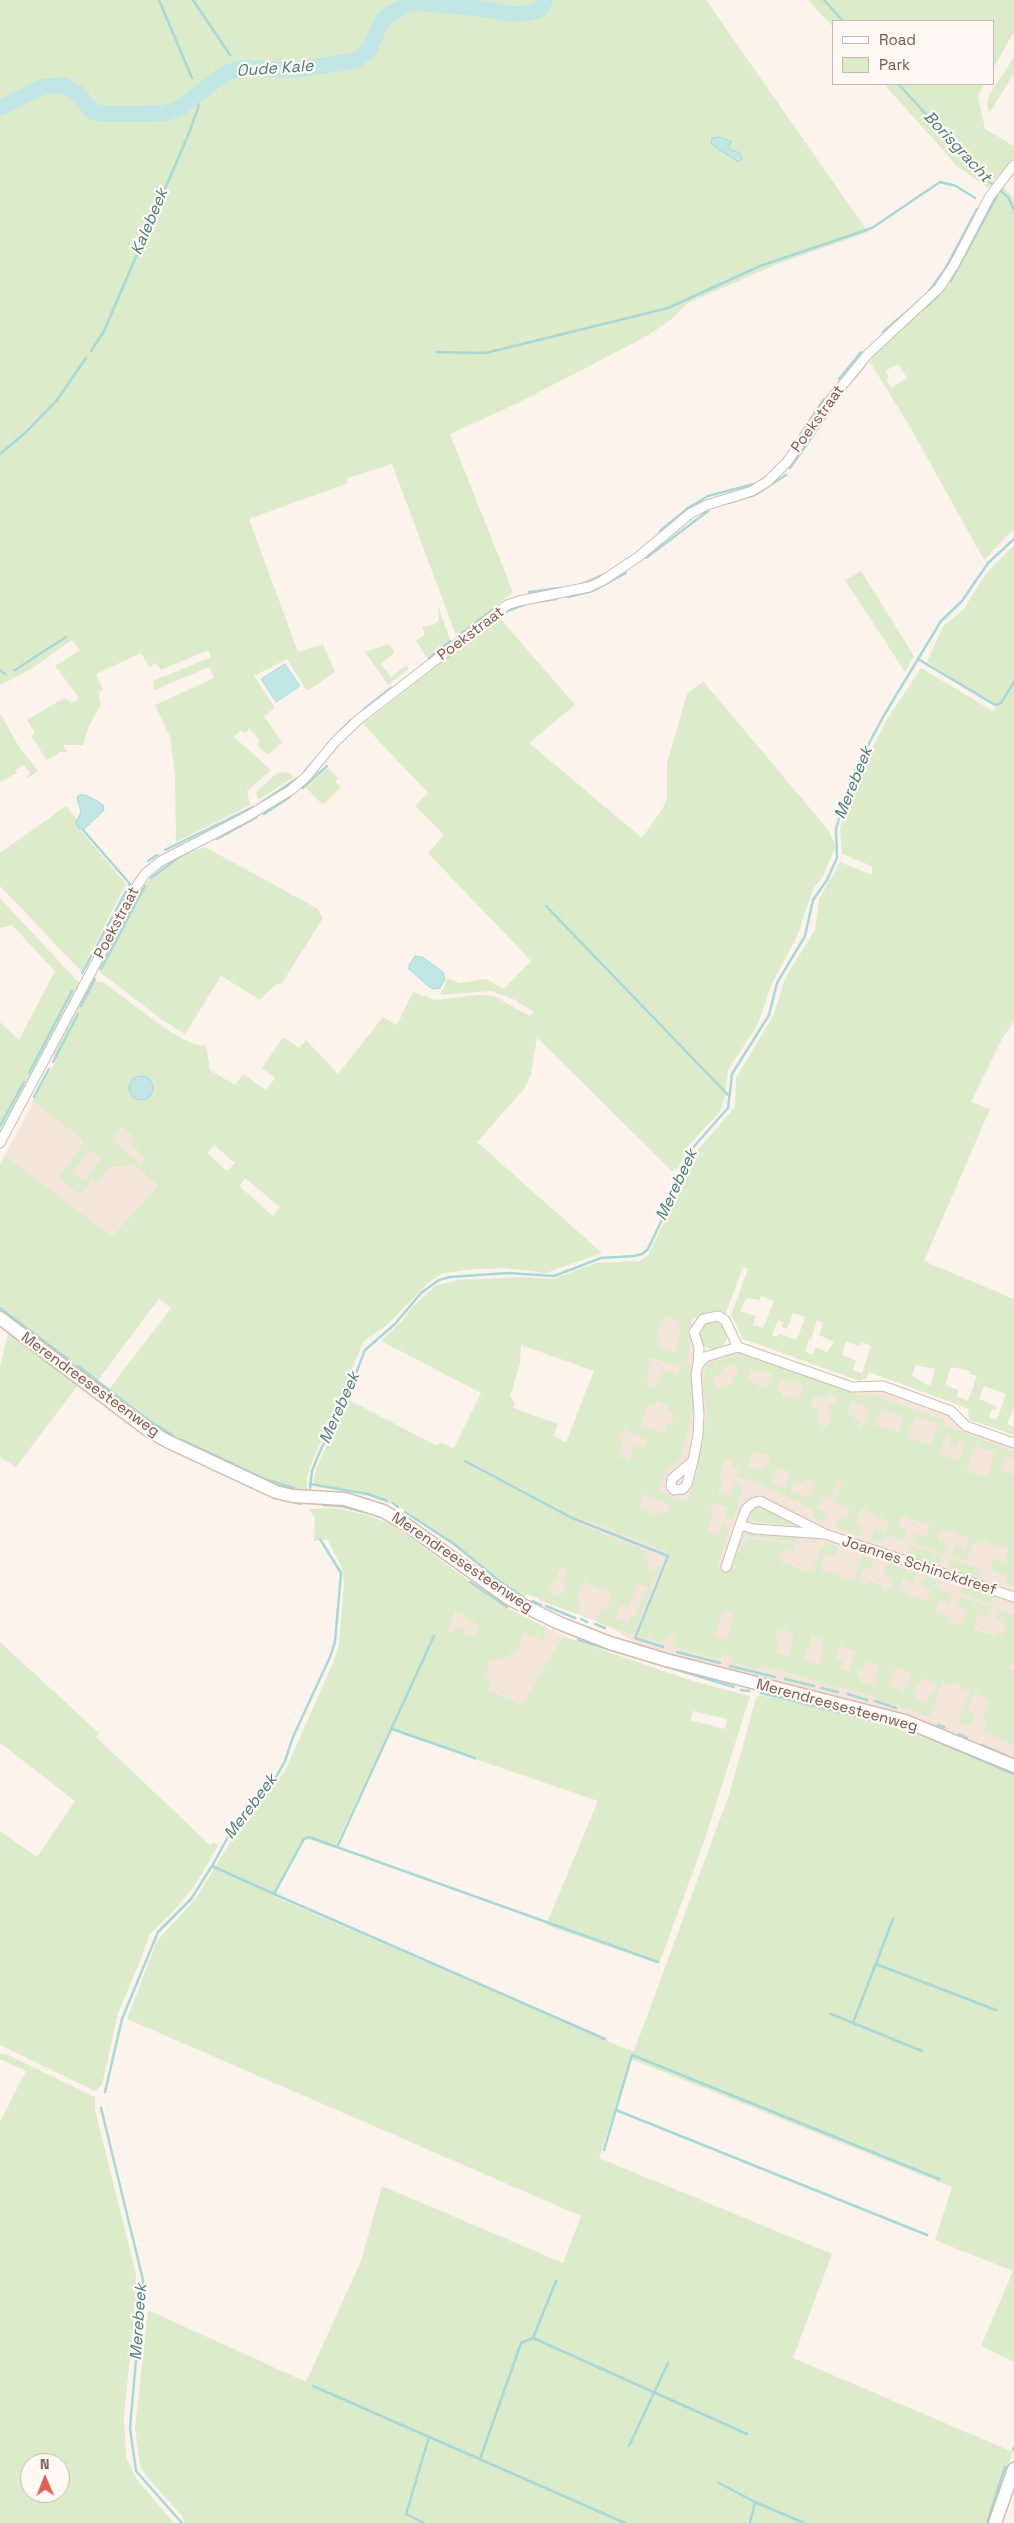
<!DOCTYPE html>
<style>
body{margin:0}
#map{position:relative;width:1014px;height:2523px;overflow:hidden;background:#fcf4ec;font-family:"Space Grotesk",sans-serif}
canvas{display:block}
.legend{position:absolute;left:832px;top:20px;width:162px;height:65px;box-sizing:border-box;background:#fff8f3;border:1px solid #c9b8b1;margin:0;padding:6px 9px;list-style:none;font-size:15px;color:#78574e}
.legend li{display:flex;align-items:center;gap:10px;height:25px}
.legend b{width:25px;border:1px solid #c9b8b1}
.north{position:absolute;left:20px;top:2453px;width:50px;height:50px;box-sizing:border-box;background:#fff8f3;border:1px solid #c9b8b1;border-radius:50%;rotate:359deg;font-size:14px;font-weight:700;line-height:20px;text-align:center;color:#78574e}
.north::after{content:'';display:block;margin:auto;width:18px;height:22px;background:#e25f56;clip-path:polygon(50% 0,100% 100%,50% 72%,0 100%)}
</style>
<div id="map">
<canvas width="1014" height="2523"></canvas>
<ul class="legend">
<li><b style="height:6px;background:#fff"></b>Road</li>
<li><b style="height:14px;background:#dcebca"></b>Park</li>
</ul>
<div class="north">N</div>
</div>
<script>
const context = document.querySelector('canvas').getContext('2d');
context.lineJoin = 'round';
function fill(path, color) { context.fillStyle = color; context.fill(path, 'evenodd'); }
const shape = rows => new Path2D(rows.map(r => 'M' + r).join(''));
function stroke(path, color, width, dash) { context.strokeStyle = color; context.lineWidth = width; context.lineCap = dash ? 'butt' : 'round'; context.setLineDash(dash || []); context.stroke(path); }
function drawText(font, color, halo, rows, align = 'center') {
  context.font = font + ' "Space Grotesk",sans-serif'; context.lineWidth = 4.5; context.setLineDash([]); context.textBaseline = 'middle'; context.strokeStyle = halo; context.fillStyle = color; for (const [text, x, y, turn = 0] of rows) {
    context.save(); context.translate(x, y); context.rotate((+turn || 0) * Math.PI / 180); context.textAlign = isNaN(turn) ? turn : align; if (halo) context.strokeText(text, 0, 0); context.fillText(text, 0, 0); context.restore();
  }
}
fill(shape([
 [49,1073,132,1136,169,1172,112,1238,5,1155],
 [588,1282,692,1319,691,1336,696,1350,693,1365,739,1351,859,1392,877,1390,949,1416,963,1430,1014,1448,1014,1759,905,1716,644,1648,606,1625,538,1600,594,1478,598,1373,589,1369,573,1321],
 [463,1577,501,1605,569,1638,561,1639,522,1705,422,1663]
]), '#f4e5db');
fill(shape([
 [0,0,706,0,868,232,775,265,688,303,673,318,647,336,518,403,450,434,513,592,457,638,392,464,347,478,348,483,249,519,298,652,323,644,335,672,307,691,287,659,254,676,275,708,264,716,282,742,268,755,258,746,259,739,249,729,245,733,241,730,234,737,271,770,247,791,250,805,176,842,175,775,170,737,155,705,214,678,209,667,154,690,153,681,211,657,208,650,161,670,156,663,149,667,141,653,96,674,103,690,99,692,100,696,98,697,101,704,89,726,83,745,63,745,68,752,60,752,47,760,31,736,35,733,27,720,64,698,72,703,79,698,55,666,80,650,72,640,31,669,0,685,0,113,47,90,49,82,36,85,0,105],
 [808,0,1014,0,1014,32,993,69,993,21,833,21,833,27],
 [1014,57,1014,74,989,113,987,103,989,95],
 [884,84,984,84,978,96,985,129,1014,146,1014,157,988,188,957,166],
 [1003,187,1014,198,1014,529,984,560,910,427,870,362,874,356,944,288,988,206],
 [898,364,907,378,891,388,886,379,889,377,885,371],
 [1014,545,1014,1021,1002,1039,971,1102,990,1109,924,1261,1014,1299,1014,1408,1007,1424,1014,1427,1014,1435,970,1420,968,1414,969,1409,869,1372,866,1378,860,1381,743,1339,731,1315,748,1269,743,1267,725,1315,709,1312,692,1319,688,1334,690,1348,686,1363,691,1365,694,1409,679,1462,669,1466,658,1491,687,1502,698,1471,696,1469,707,1417,703,1384,705,1370,709,1363,740,1354,860,1395,871,1394,945,1420,944,1425,1014,1452,1014,1459,1006,1456,1001,1469,1014,1474,1014,1567,1012,1574,1014,1575,1014,1586,1006,1581,1006,1575,990,1570,994,1559,1004,1563,1008,1547,1005,1546,1003,1549,986,1541,984,1543,979,1542,978,1545,973,1543,967,1561,952,1556,955,1546,965,1549,969,1538,941,1529,937,1540,947,1543,943,1554,928,1549,912,1543,915,1533,926,1537,930,1525,902,1516,898,1527,908,1531,905,1540,889,1535,880,1542,871,1540,874,1528,885,1532,889,1521,874,1516,874,1513,861,1509,856,1522,863,1525,859,1536,835,1527,839,1517,846,1519,850,1508,835,1503,842,1481,836,1481,833,1499,823,1495,821,1498,817,1509,826,1512,823,1523,812,1516,812,1509,748,1478,747,1481,736,1477,739,1468,732,1466,734,1460,725,1458,719,1477,723,1479,718,1493,730,1497,735,1482,743,1486,733,1520,724,1517,727,1507,713,1503,710,1511,713,1512,707,1532,718,1536,722,1525,730,1528,717,1568,729,1572,736,1551,740,1552,747,1538,796,1544,793,1552,783,1549,779,1560,806,1572,808,1569,813,1570,821,1547,828,1544,838,1546,835,1557,825,1554,821,1569,853,1581,862,1555,874,1559,871,1569,864,1567,859,1582,867,1585,869,1581,883,1586,882,1591,886,1592,888,1587,892,1588,894,1584,890,1582,892,1576,884,1574,887,1563,916,1573,913,1583,902,1580,899,1591,927,1601,931,1590,921,1586,925,1576,933,1579,937,1584,937,1589,952,1594,949,1605,939,1601,935,1612,949,1617,948,1621,962,1626,967,1611,958,1607,961,1597,991,1607,987,1617,978,1614,974,1625,974,1629,987,1634,996,1636,997,1633,1003,1634,1006,1624,996,1620,999,1610,1014,1616,1014,1665,1010,1664,1008,1669,1014,1672,1014,1745,983,1732,987,1720,983,1717,990,1700,975,1693,967,1710,975,1713,969,1726,958,1722,970,1692,960,1688,961,1684,955,1682,953,1686,943,1682,929,1717,851,1689,839,1688,762,1665,761,1669,731,1663,731,1657,722,1654,720,1660,673,1646,675,1633,666,1638,663,1643,637,1635,670,1558,665,1556,667,1551,578,1517,575,1523,645,1551,643,1557,650,1560,647,1568,656,1571,659,1563,661,1563,633,1635,596,1622,601,1609,606,1611,612,1594,609,1591,603,1588,602,1591,586,1582,583,1583,576,1600,581,1602,576,1614,527,1594,523,1598,503,1585,471,1558,400,1507,366,1495,318,1487,313,1482,318,1464,349,1400,437,1446,440,1442,454,1448,481,1393,381,1341,404,1319,412,1307,435,1286,458,1280,520,1277,553,1279,596,1263,640,1261,648,1255,688,1173,694,1154,735,1107,736,1078,774,1014,785,978,815,930,819,899,840,862,872,875,872,866,842,854,840,828,860,772,886,721,921,668,993,711,997,707,927,662,943,626,964,609,984,576],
 [761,1296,774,1301,763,1328,753,1325,756,1316,740,1311,746,1298,760,1300],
 [793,1313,805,1317,797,1340,779,1334,778,1337,772,1335,778,1320,783,1322,782,1327,787,1329],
 [664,1316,680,1322,677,1329,681,1331,675,1353,657,1346,660,1338,656,1337,657,1332],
 [817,1320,823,1323,819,1335,834,1342,827,1352,816,1347,813,1354,810,1354,805,1351,809,1339,811,1340],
 [846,1342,860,1346,862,1342,871,1346,862,1373,853,1370,856,1361,842,1355],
 [521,1345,594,1371,566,1442,553,1436,558,1424,513,1408,515,1403,510,1396,520,1364],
 [649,1357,681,1368,678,1376,664,1369,656,1388,648,1386,649,1381,646,1379,651,1364,647,1362],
 [735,1363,739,1374,733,1376,734,1382,716,1389,712,1378,724,1372,722,1367],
 [916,1365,935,1369,930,1386,912,1376],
 [951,1367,970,1371,970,1374,977,1376,968,1401,957,1397,959,1390,945,1385],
 [751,1369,763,1373,764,1370,772,1372,766,1389,747,1380],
 [781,1380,795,1385,796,1381,804,1384,799,1400,782,1396,782,1393,777,1391],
 [984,1386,1006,1394,997,1420,989,1417,992,1409,995,1410,997,1406,979,1399],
 [829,1393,837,1396,834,1405,830,1404,828,1409,832,1411,827,1427,816,1423,820,1411,810,1407,814,1395,826,1399],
 [852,1400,869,1409,862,1429,858,1428,860,1421,847,1413],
 [657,1401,668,1405,667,1410,675,1415,671,1424,668,1423,665,1434,641,1425,648,1404,655,1406],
 [882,1409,903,1416,899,1433,875,1425],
 [915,1416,938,1424,931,1445,908,1437],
 [622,1429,647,1440,645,1447,635,1444,629,1460,619,1457,624,1440,619,1438],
 [946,1434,951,1436,948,1445,956,1448,960,1439,965,1441,959,1461,939,1454],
 [975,1446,982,1448,982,1452,984,1449,995,1452,986,1478,966,1471],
 [754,1451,771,1456,767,1467,764,1466,762,1471,748,1466],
 [776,1467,790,1471,785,1488,770,1483],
 [805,1479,815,1482,810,1498,791,1492,794,1481,804,1483],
 [643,1494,670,1505,666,1515,658,1512,653,1515,651,1512,639,1508],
 [562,1567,568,1569,563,1581,567,1586,560,1597,548,1591],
 [638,1584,647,1587,635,1616,631,1615,628,1622,616,1618,620,1605,628,1607],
 [725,1610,734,1612,727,1640,715,1637,721,1615,723,1615],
 [778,1629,790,1632,793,1636,789,1656,777,1653,780,1643,775,1641],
 [811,1636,823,1639,821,1648,824,1649,819,1664,808,1662,808,1659,804,1658,806,1649,810,1650],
 [839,1646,855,1651,849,1671,841,1669,843,1661,836,1658],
 [866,1661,879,1665,873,1685,860,1682,861,1678,857,1676,859,1669,863,1670],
 [896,1667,911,1673,904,1692,889,1685],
 [923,1678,937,1684,932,1695,929,1694,926,1703,915,1698,917,1694,913,1692,916,1683,920,1684],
 [861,571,914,656,905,672,845,580],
 [438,606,450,639,426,658,416,640,425,635,422,627,433,625,439,620],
 [499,617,575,705,529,743,642,838,663,808,667,797,667,763,687,694,703,681,829,831,835,845,834,850,822,878,813,889,798,934,771,986,758,1024,728,1070,725,1096,720,1112,686,1148,679,1168,672,1171,537,1038,531,1075,524,1089,477,1142,602,1253,546,1273,503,1268,464,1270,441,1274,427,1284,387,1325,364,1341,312,1462,307,1477,307,1491,274,1485,163,1431,107,1392,171,1308,159,1299,96,1383,0,1310,0,1164,5,1155,112,1237,158,1185,134,1165,111,1166,97,1183,93,1179,80,1195,59,1178,85,1141,35,1103,31,1104,57,1059,53,1056,53,1054,92,981,103,982,166,1029,185,1040,200,1046,206,1045,210,1070,235,1085,243,1074,266,1090,275,1078,262,1068,283,1037,299,1048,306,1040,338,1074,383,1017,397,1025,413,992,435,1000,479,995,494,996,530,1016,534,1012,513,999,491,991,440,995,448,978,459,983,486,979,504,989,531,961,428,853,444,835,415,806,428,793,363,724],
 [121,1127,132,1136,130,1139,134,1142,131,1145,146,1158,142,1164,111,1140],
 [214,1145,235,1163,227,1171,207,1153],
 [90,1150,101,1159,93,1169,94,1171,83,1181,72,1172],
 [245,1178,280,1207,273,1216,239,1186],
 [389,644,395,652,381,664,383,667,391,677,406,665,409,669,388,685,365,652],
 [0,713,18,745,38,771,28,778,27,776,31,773,23,765,15,771,17,773,0,782],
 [328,768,338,778,335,782,341,787,323,805,306,788],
 [286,772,294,777,258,800,256,792,277,773],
 [66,806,77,819,79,829,126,884,81,971,0,886,0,853],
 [205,847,318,909,323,918,282,983,275,985,260,1000,221,976,185,1034,161,1019,101,973,99,968,138,895,150,879,178,858],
 [0,898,79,983,0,1137,0,1022,19,1040,55,971,12,925,0,928],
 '699 1335a14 14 0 1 1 28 0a14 14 0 1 1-28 0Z',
 [8,1333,78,1385,16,1467,0,1457,0,1367],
 [759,1506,797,1524,798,1526,752,1521,750,1511],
 [336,1508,367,1515,394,1525,501,1605,547,1628,543,1641,524,1633,517,1651,499,1660,489,1660,487,1665,489,1666,485,1676,492,1680,488,1690,522,1705,561,1639,565,1637,693,1681,750,1696,705,1839,659,1964,546,1925,598,1801,390,1730,334,1848,305,1838,273,1896,626,2049,634,2051,730,1792,756,1698,759,1695,858,1716,916,1734,1014,1774,1014,2362,981,2346,1013,2271,935,2240,952,2187,631,2059,599,2158,832,2254,793,2358,1013,2452,985,2523,185,2523,181,2515,147,2477,140,2466,135,2428,148,2310,306,2382,361,2261,382,2186,563,2263,581,2216,127,2019,157,1941,196,1898,243,1821,285,1771,333,1663,339,1644,344,1582,342,1568,327,1539,314,1541,315,1518,309,1509],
 [455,1611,467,1615,465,1619,479,1625,474,1637,465,1635,466,1630,457,1626,453,1633,447,1631],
 [693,1711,727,1719,725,1729,690,1720],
 [749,1532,799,1535,797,1542,748,1536,743,1538,740,1546,738,1546,741,1537],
 [911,1546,942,1556,939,1567,908,1556],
 [950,1559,981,1569,978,1580,947,1569],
 [964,1584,996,1594,992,1605,961,1594],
 [0,1642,99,1733,96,1737,210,1845,213,1842,218,1846,195,1885,171,1914,149,1935,141,1959,118,2013,102,2085,95,2091,0,2045,0,1831,37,1857,75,1801,0,1743],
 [0,2054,6,2054,95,2097,95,2110,135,2269,137,2287,124,2416,126,2457,138,2481,174,2523,0,2523,0,2122,26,2071,0,2059],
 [30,2463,60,2463,60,2493,30,2493]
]), '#dcebca');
const water = shape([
 [718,137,731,141,729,149,740,153,742,159,739,162,718,149,711,143,712,138,718,137],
 [285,664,300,686,276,702,261,679,285,664],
 [80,795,85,795,99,802,103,805,104,810,83,830,79,829,76,823,81,812,77,797,80,795],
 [415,956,422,957,443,972,445,979,440,988,433,989,427,985,409,969,409,965,415,956],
 '129 1088a12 12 0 1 1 24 0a12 12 0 1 1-24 0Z'
]);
fill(water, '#c0e7e6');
stroke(water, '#a6d8d8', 1);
stroke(shape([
 [159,0,192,78],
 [193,0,230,55],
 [824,0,843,21],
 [898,84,991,183,1008,197,1014,210],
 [951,281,997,196],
 [929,291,945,269,977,209],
 [923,309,938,296],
 [883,332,918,302],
 [91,351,104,331,189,133,198,108,201,90],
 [436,352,486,353,668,308,760,266,872,228,940,182,956,186,975,198],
 [839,379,861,352],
 [850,383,864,366],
 [800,435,824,399],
 [0,454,25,433,57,400,86,358],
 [790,468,844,391],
 [728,503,755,495,786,475],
 [660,531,688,508,708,496,754,484],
 [646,558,708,511],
 [580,585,605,574],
 [529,592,560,588],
 [568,597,593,591,626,573],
 [537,602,556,599],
 [505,612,526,604],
 [458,636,495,608],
 [429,658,450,641],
 [918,659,995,705,1001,703,1014,682],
 [0,670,5,674],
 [15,670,66,637],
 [364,709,391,688],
 [338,733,351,720],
 [304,772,312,763],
 [303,788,327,766],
 [262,802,296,779],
 [264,814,290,797],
 [217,839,257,817],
 [165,850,253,807],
 [148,861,157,855],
 [151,878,179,857,196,848],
 [546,906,729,1096],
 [101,969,145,886],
 [82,973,130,884,83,830],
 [81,1006,95,979],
 [53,1062,78,1014],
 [29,1073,72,991],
 [34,1097,49,1069],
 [0,1126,24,1082],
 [0,1308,69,1360],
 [78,1366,148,1420,174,1436],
 [182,1440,264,1479,294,1488],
 [465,1461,572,1518,668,1556,635,1638,663,1647],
 [310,1484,368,1494,387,1501],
 [310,1488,312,1471,321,1449,346,1399,365,1350,395,1324,421,1293,439,1280,450,1277,508,1273,554,1276,601,1258,634,1256,642,1254,648,1249,687,1167,689,1152,728,1108,732,1074,769,1015,777,983,805,936,813,900,827,880,837,858,836,829,850,780,856,768,883,717,941,621,962,601,988,563,1014,539],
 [287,1501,301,1504],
 [393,1503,398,1507],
 [323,1505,341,1506,364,1512],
 [405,1512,454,1544,502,1583,523,1597],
 [470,1582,507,1607],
 [533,1601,541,1605],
 [546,1606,575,1618],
 [581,1619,587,1622],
 [595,1624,605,1628],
 [578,1640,734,1687],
 [677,1652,720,1663],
 [730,1666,775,1677],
 [785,1679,814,1686],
 [821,1688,838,1692],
 [741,1690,749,1691],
 [761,1693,905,1728],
 [848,1694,867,1700],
 [875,1701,896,1708],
 [938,1725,944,1727],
 [392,1729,475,1758],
 [959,1734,967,1738],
 [923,1735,1014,1774],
 [982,1745,1014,1759],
 [337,1847,658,1962],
 [212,1866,274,1894,304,1839,309,1837,337,1847,434,1636],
 [274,1894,605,2039],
 [876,1964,996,2010],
 [831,2014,922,2051],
 [853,2023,893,1919],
 [105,2092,122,2019,158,1932,191,1899,212,1866,233,1828,276,1777,285,1761,293,1737,330,1657,335,1642,341,1573,320,1539],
 [101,2108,143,2280,130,2428,136,2471,182,2523],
 [616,2110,927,2235],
 [604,2150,632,2055,939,2179],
 [533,2338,747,2434],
 [313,2386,625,2523],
 [629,2446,668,2363],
 [1013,2450,1014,2447],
 [480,2459,521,2343,533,2338,556,2281],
 [719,2483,755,2502],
 [424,2523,406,2514,429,2437],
 [750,2523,755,2502,804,2523],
 [987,2523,1005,2467]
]), '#a6d8d8', 2.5);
stroke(shape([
 [0,108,42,87,63,85,77,93,93,112,111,114,164,113,177,110,225,73,241,68,292,70,355,61,369,50,382,21,388,15,409,4,419,3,486,9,513,14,534,12,540,9,545,0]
]), '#c0e7e6', 16);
const street = shape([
 [0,1143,138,884,146,873,161,861,248,816,291,790,306,777,335,742,358,720,507,605,519,601,589,587,602,581,638,557,691,513,707,505,752,491,768,481,787,462,832,398,868,354,939,288,954,265,990,196,1014,165],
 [698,1365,699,1348,694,1332,703,1319,718,1316,725,1320,738,1347],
 [693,1461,672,1479,671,1486,674,1490,683,1489,687,1484,693,1461,698,1435,699,1414,696,1374,698,1365,705,1357,738,1347,852,1387,883,1386,951,1411,966,1426,1014,1443],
 [825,1534,754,1529,740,1525,746,1509,753,1503,760,1501,825,1534,1014,1597],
 [726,1567,740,1525]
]);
const secondary = shape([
 [0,1318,148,1430,167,1441,276,1492,293,1496,345,1499,383,1511,404,1523,508,1598,559,1623,610,1643,666,1660,905,1721,1014,1766],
 [995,2523,1014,2469]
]);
stroke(street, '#d2bcb4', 11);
stroke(secondary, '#d5bcb1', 15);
stroke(street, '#fff', 9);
stroke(secondary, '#fff', 12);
drawText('15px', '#78574e', '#fff8f3', [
 ["Poekstraat",818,419,-54],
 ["Poekstraat",471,634,-37],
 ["Poekstraat",117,923,-62],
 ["Merendreesesteenweg",90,1385,36],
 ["Merendreesesteenweg",462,1563,34],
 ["Joannes Schinckdreef",919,1566,18],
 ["Merendreesesteenweg",837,1706,15]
]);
drawText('italic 16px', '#427c7c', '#fff8f3', [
 ["Oude Kale",275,69,-4],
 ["Borisgracht",957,147,47],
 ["Kalebeek",150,222,-67],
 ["Merebeek",854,783,-68],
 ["Merebeek",677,1185,-65],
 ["Merebeek",340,1408,-66],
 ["Merebeek",251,1807,-53],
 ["Merebeek",139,2322,-86]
]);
</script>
